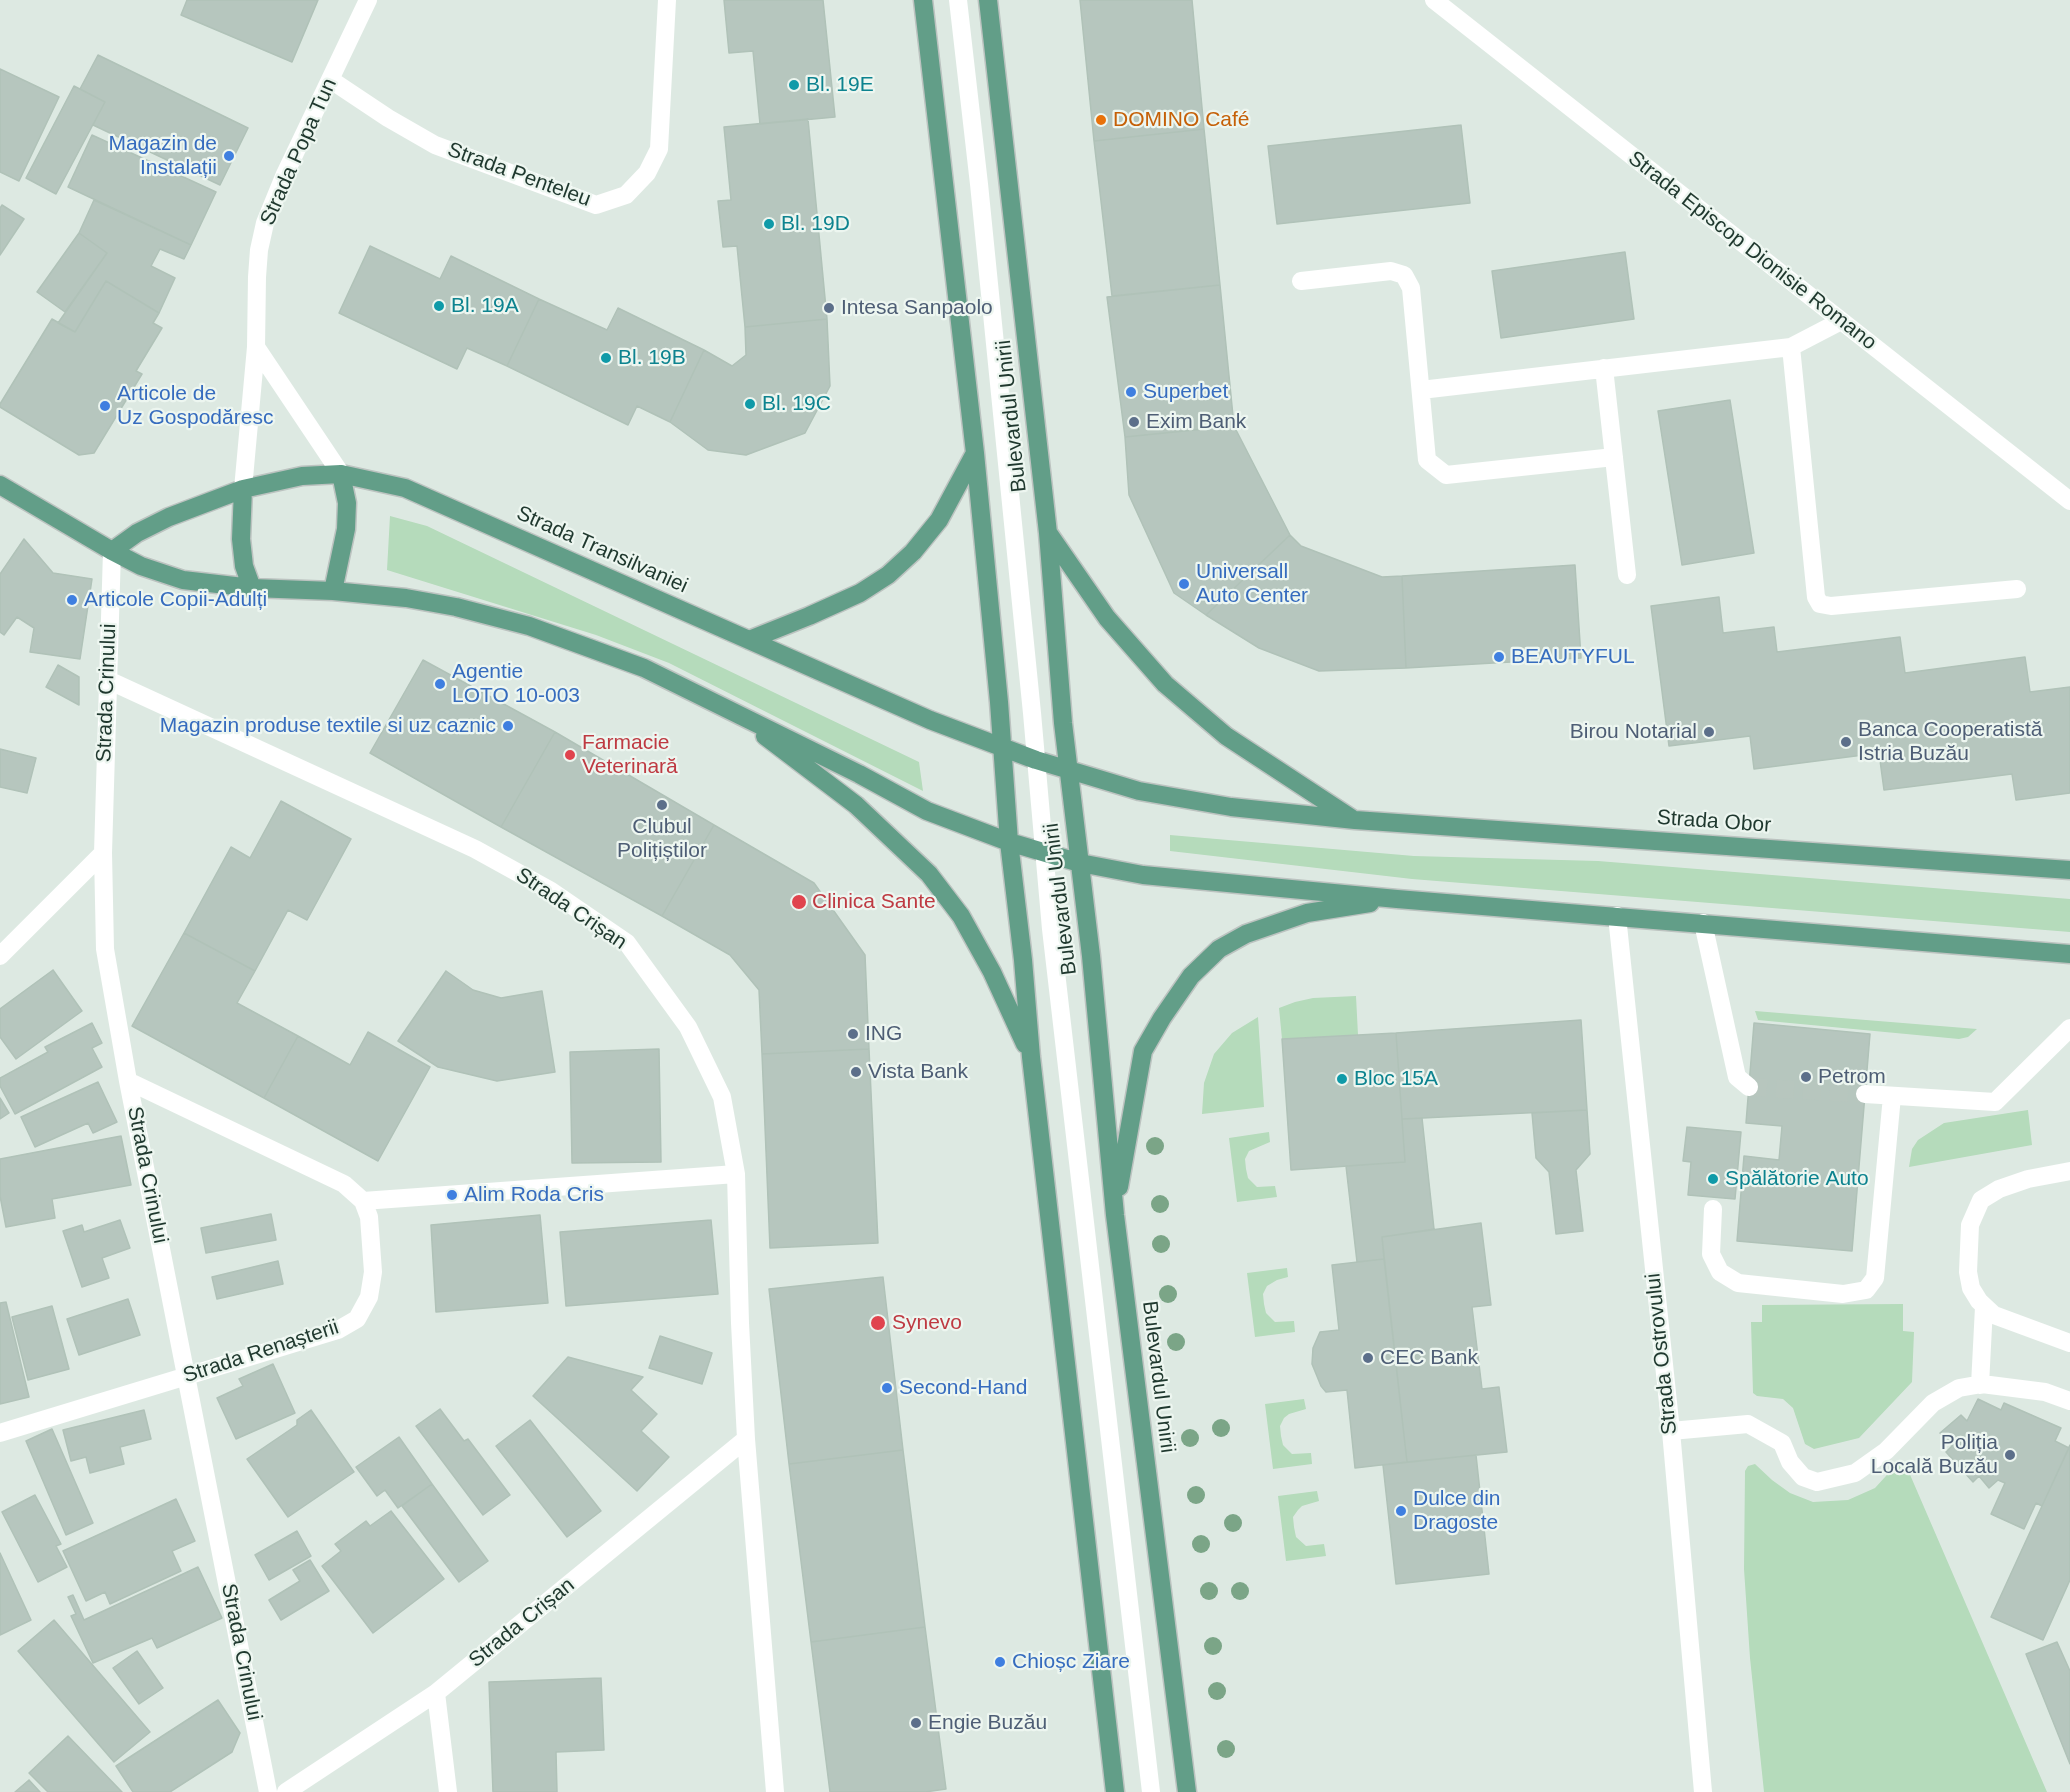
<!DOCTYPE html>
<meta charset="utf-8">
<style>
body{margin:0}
canvas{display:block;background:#dde9e2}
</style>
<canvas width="2070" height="1792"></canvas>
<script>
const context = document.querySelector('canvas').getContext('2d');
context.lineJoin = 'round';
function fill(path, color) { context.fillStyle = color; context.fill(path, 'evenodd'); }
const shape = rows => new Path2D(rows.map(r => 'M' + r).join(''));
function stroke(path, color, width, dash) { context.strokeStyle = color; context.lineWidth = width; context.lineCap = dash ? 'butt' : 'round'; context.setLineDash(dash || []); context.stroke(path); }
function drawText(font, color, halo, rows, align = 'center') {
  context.font = font + ' Arial,sans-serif'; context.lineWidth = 4.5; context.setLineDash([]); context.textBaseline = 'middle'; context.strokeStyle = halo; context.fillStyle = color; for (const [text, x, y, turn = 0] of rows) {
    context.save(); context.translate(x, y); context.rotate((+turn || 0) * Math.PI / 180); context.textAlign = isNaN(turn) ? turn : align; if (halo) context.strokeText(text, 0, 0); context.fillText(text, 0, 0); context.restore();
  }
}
fill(shape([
 [390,516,427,526,919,762,923,791,669,663,596,635,387,570],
 [1170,835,1414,856,1598,861,2070,899,2070,932,1412,879,1170,851],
 [1356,996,1358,1035,1282,1039,1279,1008,1295,1002,1313,998],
 [1755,1011,1977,1029,1968,1037,1959,1039,1758,1020],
 [1258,1017,1264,1107,1202,1114,1204,1083,1214,1054,1232,1033],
 [2028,1110,2032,1145,1909,1167,1912,1149,1918,1140,1944,1123],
 [1269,1132,1270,1142,1249,1151,1245,1159,1246,1169,1248,1178,1257,1187,1275,1186,1277,1197,1237,1202,1229,1138],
 [1287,1268,1288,1277,1277,1280,1267,1286,1263,1294,1264,1304,1266,1313,1275,1322,1294,1321,1295,1332,1255,1337,1247,1273],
 [1903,1304,1903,1331,1914,1332,1912,1382,1859,1438,1814,1449,1805,1444,1793,1408,1783,1399,1757,1396,1753,1393,1751,1322,1762,1322,1762,1305],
 [1304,1399,1306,1409,1289,1414,1284,1418,1280,1426,1281,1436,1283,1445,1292,1454,1311,1453,1312,1464,1273,1469,1265,1404],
 [1755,1464,1772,1480,1790,1493,1813,1502,1848,1500,1875,1488,1896,1465,1903,1464,1908,1470,2047,1792,1764,1792,1750,1658,1744,1569,1745,1471,1748,1466],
 [1317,1491,1319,1501,1302,1506,1298,1510,1293,1517,1294,1527,1296,1537,1306,1546,1324,1544,1326,1556,1286,1561,1278,1496]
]), '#b5dbbb');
const building = shape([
 [187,0,318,0,292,62,181,15,187,0],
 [724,0,823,0,835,117,760,124,753,51,729,53,724,0],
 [1080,0,1192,0,1204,129,1094,141,1080,0],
 [98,55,248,128,220,185,93,125,105,102,80,89,98,55],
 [0,69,59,97,19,181,0,172,0,69],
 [74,86,105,102,56,194,26,178,74,86],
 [808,119,827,319,745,327,737,246,723,247,718,201,731,200,724,127,808,119],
 [1461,125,1470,203,1277,224,1268,146,1461,125],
 [1204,129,1220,285,1112,296,1094,141,1204,129],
 [92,135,216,192,191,245,68,187,92,135],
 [94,200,191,245,184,259,160,249,151,266,175,278,159,313,106,281,75,332,58,323,107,253,79,233,94,200],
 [2,205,24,219,0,255,0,208,2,205],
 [79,233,107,253,65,312,37,292,79,233],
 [370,246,440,279,451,256,539,299,507,366,467,348,457,369,339,313,370,246],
 [1625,252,1634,319,1501,338,1492,271,1625,252],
 [106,281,159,313,153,323,162,328,136,371,142,374,94,453,79,455,0,407,0,404,52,319,75,332,106,281],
 [1220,285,1234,426,1125,437,1107,297,1220,285],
 [539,299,607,330,618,308,704,350,670,422,637,406,628,425,507,366,539,299],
 [827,319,830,386,805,433,746,455,708,450,670,422,704,350,732,366,746,355,745,327,827,319],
 [1730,400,1754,553,1682,565,1658,411,1730,400],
 [1234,426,1290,535,1206,615,1174,593,1129,495,1125,437,1234,426],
 [1290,535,1301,546,1382,577,1402,576,1406,668,1319,671,1259,648,1206,615,1290,535],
 [24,539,53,573,92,579,80,659,30,652,34,628,17,617,4,635,0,632,0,574,24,539],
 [1575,565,1581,658,1406,668,1402,576,1575,565],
 [1719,597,1723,633,1774,627,1777,652,1900,637,1905,673,2025,657,2030,692,2070,687,2070,793,2016,800,2012,774,1884,790,1879,753,1754,769,1750,736,1669,746,1651,606,1719,597],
 [423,660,555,732,501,827,370,753,423,660],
 [58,665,79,677,79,705,46,687,58,665],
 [555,732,714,825,662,916,501,827,555,732],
 [0,749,36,758,27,793,0,787,0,749],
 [281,801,351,839,307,920,288,910,255,971,184,933,231,847,250,858,281,801],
 [714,825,814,883,865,955,869,1049,762,1054,759,990,730,955,662,916,714,825],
 [184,933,255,971,237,1003,298,1036,264,1098,132,1026,184,933],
 [53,970,82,1011,16,1059,0,1037,0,1009,53,970],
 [446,971,473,990,501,998,542,991,555,1072,497,1081,438,1067,398,1041,446,971],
 [1581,1020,1587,1110,1402,1119,1396,1033,1581,1020],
 [92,1023,102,1043,92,1048,102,1067,15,1114,0,1086,0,1078,48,1052,45,1047,92,1023],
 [1754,1023,1870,1034,1852,1251,1737,1241,1744,1156,1779,1160,1782,1126,1746,1123,1754,1023],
 [368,1032,430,1067,378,1161,264,1098,298,1036,350,1065,368,1032],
 [1396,1033,1405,1162,1291,1170,1282,1039,1396,1033],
 [659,1049,661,1162,572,1163,570,1052,659,1049],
 [869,1049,878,1243,770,1248,762,1054,869,1049],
 [98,1082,117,1122,93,1133,88,1123,35,1147,21,1117,98,1082],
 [0,1098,9,1113,0,1119,0,1098],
 [1587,1110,1590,1154,1576,1170,1583,1231,1556,1234,1549,1172,1536,1158,1532,1113,1587,1110],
 [1422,1118,1434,1229,1382,1237,1384,1259,1357,1262,1346,1166,1405,1162,1402,1119,1422,1118],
 [1687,1127,1741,1132,1735,1199,1688,1195,1691,1162,1683,1161,1687,1127],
 [121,1136,131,1185,52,1199,55,1218,6,1227,0,1196,0,1159,121,1136],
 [271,1214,276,1240,206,1253,201,1228,271,1214],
 [540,1215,548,1303,436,1312,431,1225,540,1215],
 [120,1220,130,1248,102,1258,109,1278,82,1287,63,1231,82,1225,84,1232,120,1220],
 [711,1220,718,1294,566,1306,560,1232,711,1220],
 [1481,1223,1491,1305,1472,1307,1482,1389,1499,1387,1507,1452,1407,1462,1382,1237,1481,1223],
 [1384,1259,1407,1462,1355,1468,1347,1390,1326,1392,1321,1386,1312,1364,1313,1348,1320,1332,1339,1330,1332,1265,1384,1259],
 [278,1261,283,1284,217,1299,212,1277,278,1261],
 [883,1277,903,1450,789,1464,769,1289,883,1277],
 [128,1299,140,1335,79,1355,67,1319,128,1299],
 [6,1302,29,1397,0,1404,0,1303,6,1302],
 [52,1306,69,1369,28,1380,12,1317,52,1306],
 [660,1336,712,1353,702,1384,649,1368,660,1336],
 [568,1357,643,1377,631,1390,657,1414,641,1431,669,1457,637,1491,533,1396,568,1357],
 [273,1364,295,1413,236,1439,217,1398,243,1386,239,1379,273,1364],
 [1978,1399,2001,1410,2004,1403,2061,1428,2055,1441,2069,1448,2042,1506,2036,1503,2024,1529,1991,1514,2005,1483,1998,1480,1989,1488,1979,1476,1973,1482,1946,1452,1952,1446,1940,1433,1961,1415,1967,1421,1978,1399],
 [440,1409,464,1441,468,1439,510,1495,483,1515,416,1426,440,1409],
 [144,1410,151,1439,120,1447,124,1464,90,1473,86,1457,71,1461,63,1430,144,1410],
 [311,1410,354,1472,288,1517,247,1459,297,1425,297,1420,311,1410],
 [530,1420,601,1511,567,1537,496,1446,530,1420],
 [52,1429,93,1523,66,1535,26,1441,52,1429],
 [399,1437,432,1484,398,1508,385,1490,377,1496,356,1467,399,1437],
 [2070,1445,2070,1580,2043,1640,1991,1617,2070,1445],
 [903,1450,925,1627,811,1642,789,1464,903,1450],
 [1476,1455,1489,1574,1396,1584,1383,1465,1476,1455],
 [432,1484,488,1561,459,1582,402,1506,432,1484],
 [35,1495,61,1544,56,1546,67,1567,38,1582,2,1512,35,1495],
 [176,1499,195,1541,172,1551,181,1571,110,1604,105,1592,86,1601,63,1551,176,1499],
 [391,1511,444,1579,373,1633,322,1566,341,1551,335,1544,366,1521,370,1526,391,1511],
 [297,1531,311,1556,269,1580,255,1555,297,1531],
 [0,1553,31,1620,0,1635,0,1553],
 [310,1560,329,1591,281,1620,269,1600,300,1581,293,1570,310,1560],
 [198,1567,222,1618,157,1648,152,1638,93,1663,71,1616,76,1614,68,1597,73,1595,84,1620,198,1567],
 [54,1620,150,1732,114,1762,18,1651,54,1620],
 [925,1627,946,1789,925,1792,830,1792,811,1642,925,1627],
 [2057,1642,2070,1671,2070,1764,2026,1654,2057,1642],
 [137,1651,163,1688,139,1704,113,1668,137,1651],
 [601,1678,604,1750,556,1752,557,1792,493,1792,489,1682,601,1678],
 [218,1700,240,1733,232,1752,170,1792,133,1792,116,1766,218,1700],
 [68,1736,122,1792,48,1792,29,1773,68,1736],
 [29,1780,40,1792,15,1792,29,1780]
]);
fill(building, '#b6c6be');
stroke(building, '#b0c2b8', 1.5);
stroke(shape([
 [1749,1087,1865,1094]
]), '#b7c6be', 18, [18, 9]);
const major = shape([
 [923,0,975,453,999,702,1009,842,1023,960,1031,1057,1115,1792],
 [988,0,1048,533,1063,723,1091,956,1115,1215,1187,1792],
 [0,485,112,551,141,566,183,580,252,588,333,591,406,598,456,607,529,626,644,668,859,774,927,811,1009,842,1080,863,1143,875,1397,899,2070,954],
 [243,489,241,539,244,566,252,588],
 [1049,534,1107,618,1165,684,1226,736,1351,818],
 [112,551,137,533,169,517,243,489,302,476,341,474,405,488,930,720,1036,760,1139,791,1231,807,1355,820,2070,870],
 [333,591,346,529,347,503,341,474],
 [749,640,809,616,860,593,888,575,913,552,939,520,975,453],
 [765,736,856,805,929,874,961,916,992,972,1025,1044],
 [1119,1187,1143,1051,1162,1018,1191,976,1219,949,1246,934,1307,913,1370,903]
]);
stroke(major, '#bcc3c0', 21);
stroke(shape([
 [958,0,979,184,1032,713,1051,929,1151,1792],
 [1434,0,2070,501],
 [331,80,388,118,435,145,596,205,626,195,647,173,659,149,667,0],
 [1301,281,1391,271,1404,275,1411,288,1427,460,1446,475,1614,457],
 [256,347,341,474],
 [1791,347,1816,597,1820,604,1831,606,2017,589],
 [1604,368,1627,575],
 [1421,390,1791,347,1841,321],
 [243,489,256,347,257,277,259,250,265,223,285,174,368,0],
 [112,551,103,853,105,949,128,1081,268,1792],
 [108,680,475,849,551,891,627,943,688,1027,722,1097,736,1174,740,1323,746,1439,775,1792],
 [1617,916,1671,1431,1703,1792],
 [1703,923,1737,1077,1749,1087],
 [0,956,103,853],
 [1865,1094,1995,1102,2070,1028],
 [2070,1171,2028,1179,1999,1189,1981,1200,1970,1225,1968,1272,1971,1288,1979,1301,1994,1315,2070,1343],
 [363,1201,736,1174],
 [1713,1209,1711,1254,1720,1272,1738,1283,1843,1294,1866,1290,1875,1278,1892,1096],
 [1980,1385,1984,1307],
 [1671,1431,1748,1424,1782,1443,1790,1462,1803,1477,1817,1482,1855,1473,1886,1451,1933,1403,1959,1388,1982,1384,2045,1392,2070,1401],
 [0,1433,338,1330,357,1319,369,1297,373,1272,369,1217,363,1201,344,1184,128,1081],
 [436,1693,448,1792],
 [286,1792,436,1693,746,1439]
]), '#fff', 18);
stroke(major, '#629e88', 18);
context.fillStyle = '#7ba587';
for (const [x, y] of [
 [1155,1146],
 [1160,1204],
 [1161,1244],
 [1168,1294],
 [1176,1342],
 [1221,1428],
 [1190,1438],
 [1196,1495],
 [1233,1523],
 [1201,1544],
 [1209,1591],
 [1240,1591],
 [1213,1646],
 [1217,1691],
 [1226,1749]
]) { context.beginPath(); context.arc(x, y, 9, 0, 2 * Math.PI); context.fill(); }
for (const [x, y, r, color] of [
 [794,85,6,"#0f9aa8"],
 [1101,120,6,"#e8710a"],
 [229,156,6,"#3f7fe0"],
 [769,224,6,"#0f9aa8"],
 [439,306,6,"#0f9aa8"],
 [829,308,6,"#5c6f8a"],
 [606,358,6,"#0f9aa8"],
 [1131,392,6,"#3f7fe0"],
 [750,404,6,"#0f9aa8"],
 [105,406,6,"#3f7fe0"],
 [1134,422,6,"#5c6f8a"],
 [1184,584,6,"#3f7fe0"],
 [72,600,6,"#3f7fe0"],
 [1499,657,6,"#3f7fe0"],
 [440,684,6,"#3f7fe0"],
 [508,726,6,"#3f7fe0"],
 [1709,732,6,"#5c6f8a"],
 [1846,742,6,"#5c6f8a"],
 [570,755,6,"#e0444e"],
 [662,805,6,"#5c6f8a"],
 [799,902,8,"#e0444e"],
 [853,1034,6,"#5c6f8a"],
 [856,1072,6,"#5c6f8a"],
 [1806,1077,6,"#5c6f8a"],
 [1342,1079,6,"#0f9aa8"],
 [1713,1179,6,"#0f9aa8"],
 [452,1195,6,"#3f7fe0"],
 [878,1323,8,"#e0444e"],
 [1368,1358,6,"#5c6f8a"],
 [887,1388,6,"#3f7fe0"],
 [2010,1455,6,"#5c6f8a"],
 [1401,1511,6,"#3f7fe0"],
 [1000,1662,6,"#3f7fe0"],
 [916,1723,6,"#5c6f8a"]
]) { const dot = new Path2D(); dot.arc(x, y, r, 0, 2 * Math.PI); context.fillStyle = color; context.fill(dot); stroke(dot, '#edf6f0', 2); }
drawText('21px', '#0d838f', '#edf6f0', [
 ["Bl. 19E",806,85],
 ["Bl. 19D",781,224],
 ["Bl. 19A",451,306],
 ["Bl. 19B",618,358],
 ["Bl. 19C",762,404],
 ["Bloc 15A",1354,1079],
 ["Spălătorie Auto",1725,1179]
], 'left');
drawText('21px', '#c56008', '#edf6f0', [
 ["DOMINO Café",1113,120]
], 'left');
drawText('21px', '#366cbe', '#edf6f0', [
 ["Magazin de",217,144,"right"],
 ["Instalații",217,168,"right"],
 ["Superbet",1143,392],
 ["Articole de",117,394],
 ["Uz Gospodăresc",117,418],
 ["Universall",1196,572],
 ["Auto Center",1196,596],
 ["Articole Copii-Adulți",84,600],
 ["BEAUTYFUL",1511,657],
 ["Agentie",452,672],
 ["LOTO 10-003",452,696],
 ["Magazin produse textile si uz caznic",496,726,"right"],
 ["Alim Roda Cris",464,1195],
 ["Second-Hand",899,1388],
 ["Dulce din",1413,1499],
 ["Dragoste",1413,1523],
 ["Chioșc Ziare",1012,1662]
], 'left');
drawText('21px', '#1f382e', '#edf6f0', [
 ["Strada Popa Tun",299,152,-66],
 ["Strada Penteleu",519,175,20],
 ["Strada Episcop Dionisie Romano",1752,251,38],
 ["Bulevardul Unirii",1012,416,-96],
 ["Strada Transilvaniei",602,550,24],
 ["Strada Crinului",107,693,-88],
 ["Strada Obor",1714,822,4],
 ["Bulevardul Unirii",1061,899,-97],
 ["Strada Crișan",571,909,34],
 ["Strada Crinului",147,1175,79],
 ["Strada Renașterii",261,1352,-18],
 ["Strada Ostrovului",1662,1354,-96],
 ["Bulevardul Unirii",1158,1377,83],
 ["Strada Crișan",522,1623,-39],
 ["Strada Crinului",241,1652,79]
]);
drawText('21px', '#4e5e75', '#edf6f0', [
 ["Intesa Sanpaolo",841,308],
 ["Exim Bank",1146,422],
 ["Banca Cooperatistă",1858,730],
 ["Istria Buzău",1858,754],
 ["Birou Notarial",1697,732,"right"],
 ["Clubul",662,827,"center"],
 ["Polițiștilor",662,851,"center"],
 ["ING",865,1034],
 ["Vista Bank",868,1072],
 ["Petrom",1818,1077],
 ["CEC Bank",1380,1358],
 ["Poliția",1998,1443,"right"],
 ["Locală Buzău",1998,1467,"right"],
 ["Engie Buzău",928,1723]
], 'left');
drawText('21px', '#be3a42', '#edf6f0', [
 ["Farmacie",582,743],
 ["Veterinară",582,767],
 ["Clinica Sante",812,902],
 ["Synevo",892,1323]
], 'left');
</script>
